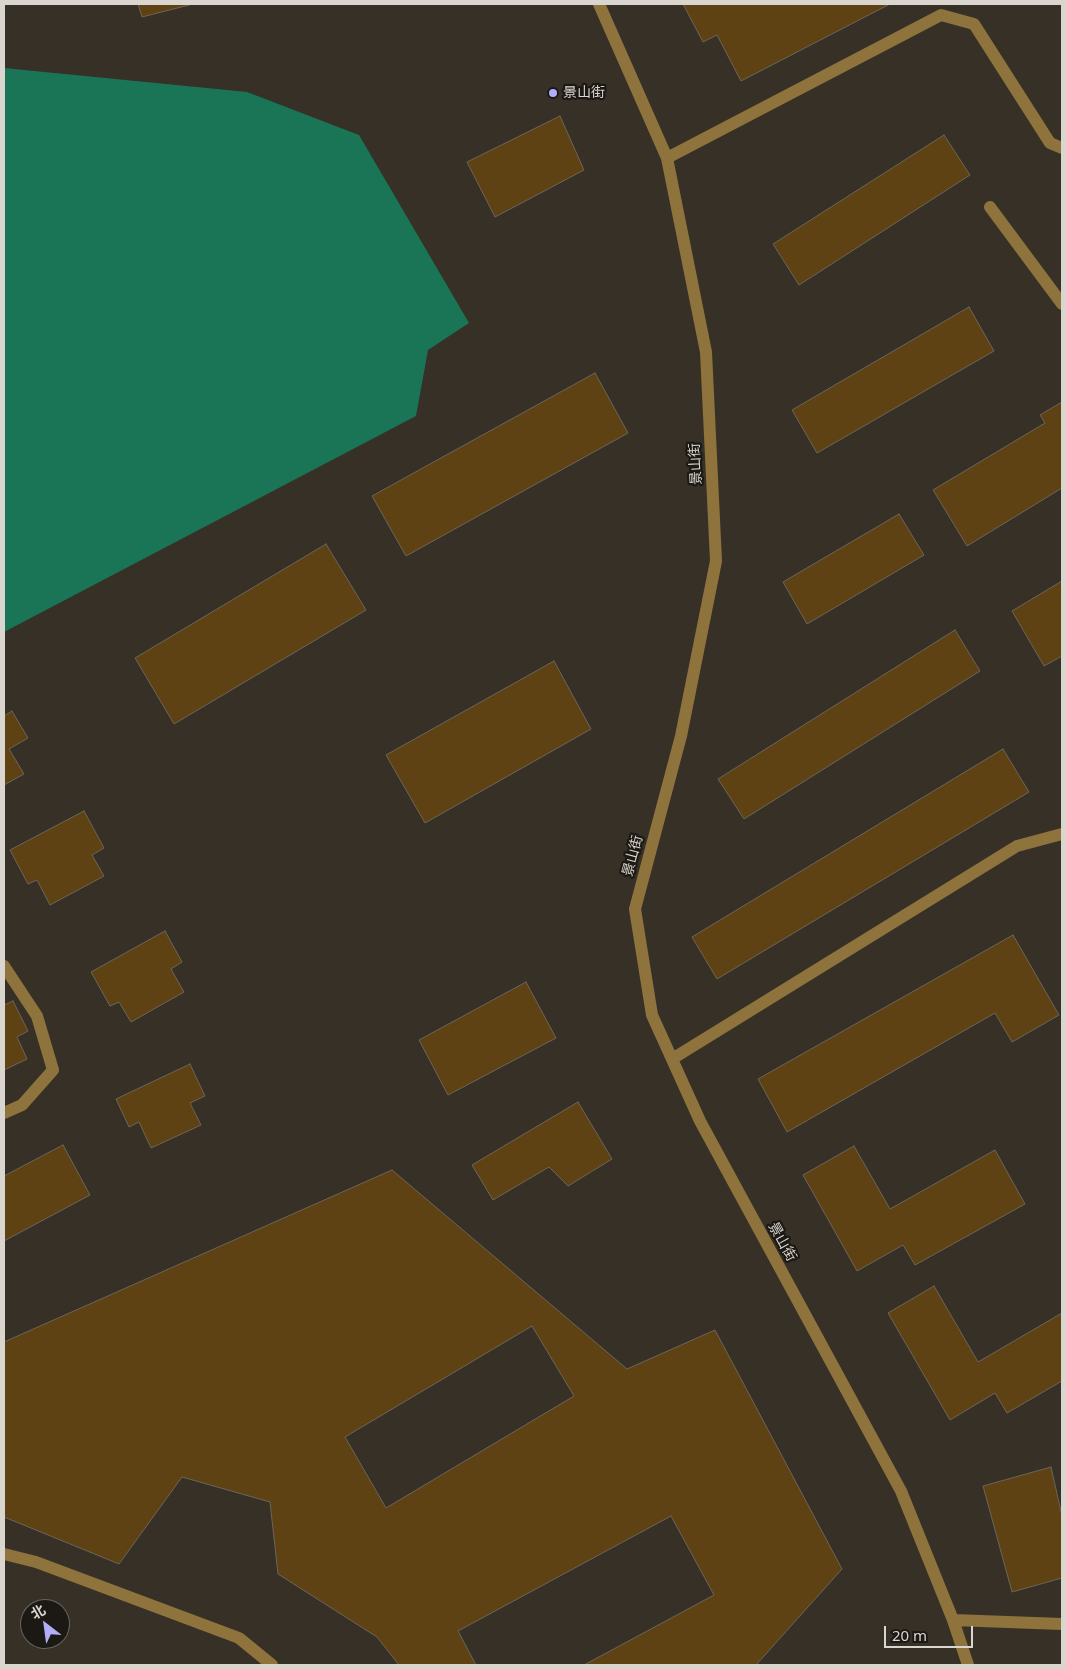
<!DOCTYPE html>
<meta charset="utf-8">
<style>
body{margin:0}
#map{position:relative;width:1066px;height:1669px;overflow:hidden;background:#373026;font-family:"Noto Sans","Noto Sans SC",sans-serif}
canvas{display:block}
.frame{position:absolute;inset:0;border:5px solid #dad5cf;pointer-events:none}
.north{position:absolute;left:20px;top:1599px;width:50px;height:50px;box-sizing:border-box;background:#1c1914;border:1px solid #68645f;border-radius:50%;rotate:330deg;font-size:14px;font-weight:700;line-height:20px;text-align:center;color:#dad5cf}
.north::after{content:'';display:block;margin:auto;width:18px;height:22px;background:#b2adf9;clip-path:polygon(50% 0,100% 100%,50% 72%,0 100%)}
.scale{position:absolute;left:884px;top:1626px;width:89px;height:22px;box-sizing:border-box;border:2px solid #dad5cf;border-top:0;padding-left:6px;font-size:15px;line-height:18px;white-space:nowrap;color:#dad5cf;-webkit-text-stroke:4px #1c1914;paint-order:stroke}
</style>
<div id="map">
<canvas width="1066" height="1669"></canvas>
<div class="frame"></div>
<div class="north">北</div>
<div class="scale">20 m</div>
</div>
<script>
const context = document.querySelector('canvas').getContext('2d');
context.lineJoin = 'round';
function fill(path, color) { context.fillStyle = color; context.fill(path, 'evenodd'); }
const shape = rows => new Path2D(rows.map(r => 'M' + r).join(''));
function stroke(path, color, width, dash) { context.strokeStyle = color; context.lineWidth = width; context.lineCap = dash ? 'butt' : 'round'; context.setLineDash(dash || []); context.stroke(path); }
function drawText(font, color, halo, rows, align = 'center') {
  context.font = font + ' "Noto Sans","Noto Sans SC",sans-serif'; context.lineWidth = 4.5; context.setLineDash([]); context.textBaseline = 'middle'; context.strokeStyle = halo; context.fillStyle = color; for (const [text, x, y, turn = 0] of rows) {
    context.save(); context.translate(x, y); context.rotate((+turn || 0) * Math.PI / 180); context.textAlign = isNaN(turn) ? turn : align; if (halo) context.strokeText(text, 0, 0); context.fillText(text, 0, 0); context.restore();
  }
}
fill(shape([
 [4,68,247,92,359,135,469,323,428,350,416,416,4,632]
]), '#1a7556');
const building = shape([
 [138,4,193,4,142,17,138,4],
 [683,4,890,4,741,81,717,35,703,42,683,4],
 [560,116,584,170,495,217,467,162,560,116],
 [944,135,970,175,799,285,773,244,944,135],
 [969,307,994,351,817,453,792,410,969,307],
 [595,373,628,433,406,556,372,496,595,373],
 [1062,402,1062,488,967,546,933,490,1045,423,1040,415,1062,402],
 [899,514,924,555,807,624,783,582,899,514],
 [326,544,366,610,174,724,135,658,326,544],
 [1062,581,1062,656,1044,666,1012,611,1062,581],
 [955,630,980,671,744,819,718,779,955,630],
 [554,661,591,729,425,823,386,755,554,661],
 [12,711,28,738,9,749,24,774,4,785,4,716,12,711],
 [1003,749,1029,792,717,979,692,937,1003,749],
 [84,811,104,848,92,855,104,876,50,905,37,880,28,884,10,850,84,811],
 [165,931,182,962,171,969,184,992,131,1022,119,1002,110,1006,91,972,165,931],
 [1013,935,1059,1015,1012,1042,995,1013,787,1132,758,1079,1013,935],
 [526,982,556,1038,448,1095,419,1040,526,982],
 [13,1001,28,1031,17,1037,27,1059,4,1070,4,1005,13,1001],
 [190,1064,205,1096,190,1103,201,1125,151,1148,139,1122,129,1127,116,1099,190,1064],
 [578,1102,612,1159,568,1186,549,1167,493,1200,472,1165,578,1102],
 [63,1145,90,1195,4,1241,4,1176,63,1145],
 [854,1146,890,1209,995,1150,1025,1204,915,1265,903,1245,857,1271,803,1175,854,1146],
 [392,1170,627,1369,715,1330,842,1569,756,1665,399,1665,377,1637,278,1574,270,1502,182,1477,119,1564,4,1517,4,1342,392,1170],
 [934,1286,978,1362,1062,1313,1062,1381,1007,1413,995,1393,950,1420,888,1313,934,1286],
 [532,1326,574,1396,386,1508,345,1437,532,1326],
 [1051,1467,1062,1516,1062,1578,1012,1592,983,1486,1051,1467],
 [671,1516,714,1595,584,1665,476,1665,458,1631,671,1516]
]);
fill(building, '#5e4213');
stroke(building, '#6d655a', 1);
stroke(shape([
 [599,4,667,158,706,352,716,561,681,736,635,909,652,1015,700,1121,901,1491,953,1620,968,1665],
 [667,158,941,15,974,24,1050,143,1062,148],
 [990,207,1062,304],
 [4,966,37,1016,53,1070,22,1105,4,1113],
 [672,1059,1017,846,1062,834],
 [4,1554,36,1562,239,1638,272,1665],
 [953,1620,1062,1624]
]), '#8f733c', 12);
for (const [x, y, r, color] of [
 [553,93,5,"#b2adf9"]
]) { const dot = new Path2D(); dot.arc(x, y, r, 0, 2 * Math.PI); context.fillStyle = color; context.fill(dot); stroke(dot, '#1c1914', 2); }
drawText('14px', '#dad5cf', '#1c1914', [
 ["景山街",563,93]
], 'left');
drawText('14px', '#dad5cf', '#1c1914', [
 ["景山街",696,464,-93],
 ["景山街",633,856,-75],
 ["景山街",782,1242,61]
]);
</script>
